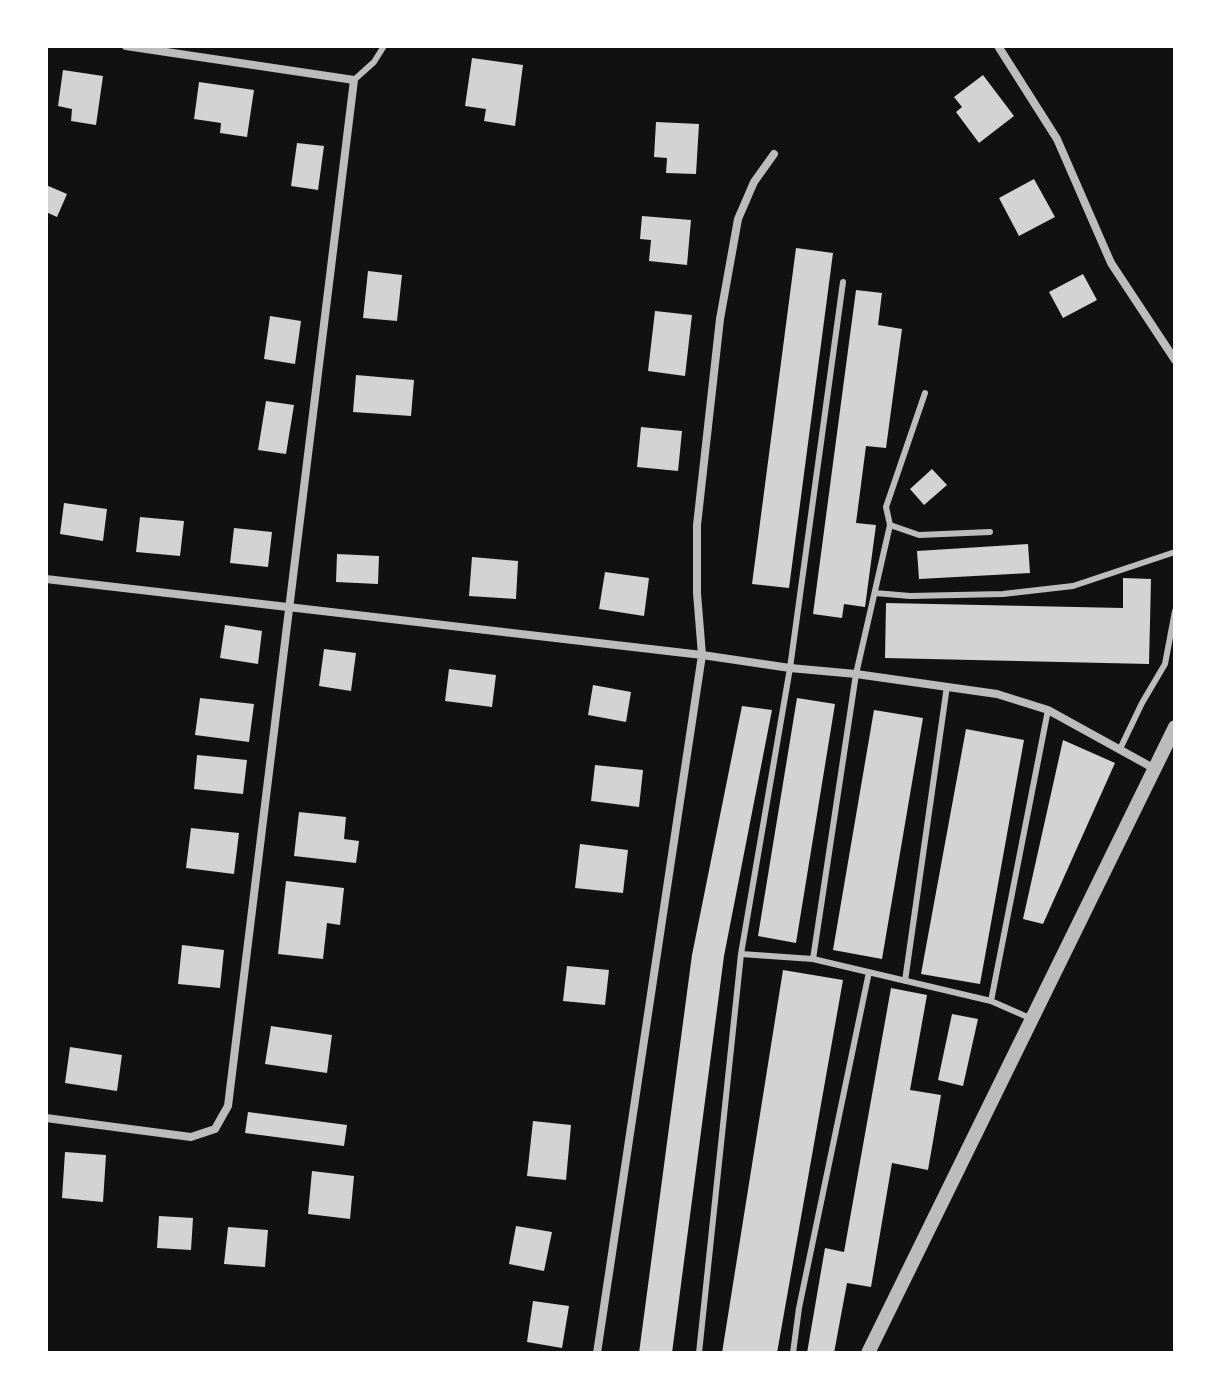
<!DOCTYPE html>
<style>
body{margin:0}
#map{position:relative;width:1221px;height:1399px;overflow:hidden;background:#111;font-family:"Golos Text",sans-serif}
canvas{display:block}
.frame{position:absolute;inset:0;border:48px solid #fff;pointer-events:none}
</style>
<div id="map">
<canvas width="1221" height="1399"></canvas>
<div class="frame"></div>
</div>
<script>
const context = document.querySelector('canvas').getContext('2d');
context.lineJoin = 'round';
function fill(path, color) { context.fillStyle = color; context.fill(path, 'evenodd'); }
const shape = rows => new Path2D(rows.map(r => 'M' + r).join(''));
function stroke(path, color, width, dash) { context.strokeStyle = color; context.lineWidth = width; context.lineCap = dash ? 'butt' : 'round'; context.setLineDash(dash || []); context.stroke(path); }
fill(shape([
 [472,58,523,65,515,126,484,121,486,109,465,106],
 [63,70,103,76,96,125,71,121,72,109,58,106],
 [983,75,1014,116,979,143,956,112,962,107,954,97],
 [199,82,254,90,247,137,220,133,221,123,194,119],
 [656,122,699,124,696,174,666,173,667,158,654,157],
 [297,143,324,146,318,190,291,186],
 [1034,179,1055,217,1019,236,999,198],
 [46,185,67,194,57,217,46,212],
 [642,216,691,220,687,265,649,261,651,240,640,239],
 [796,248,833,253,789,588,752,584],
 [368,271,402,275,397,321,363,318],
 [1083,274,1097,300,1063,318,1049,292],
 [856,290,882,293,878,325,902,329,886,448,866,446,856,523,876,525,865,607,844,604,842,618,813,614],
 [655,311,692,315,685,376,648,371],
 [270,316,301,321,295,364,264,359],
 [356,375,414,380,411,416,353,412],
 [266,401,294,405,286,454,258,450],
 [641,427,682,431,678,471,637,467],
 [932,469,947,485,924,505,910,489],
 [64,503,107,509,103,541,60,534],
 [140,517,184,521,180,556,136,552],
 [234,528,272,532,268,567,230,563],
 [1028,544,1030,573,919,579,917,551],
 [337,554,379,556,378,584,336,582],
 [472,557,518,561,516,599,469,596],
 [605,572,649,578,644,616,599,609],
 [1123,578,1151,579,1149,664,885,658,886,603,1123,608],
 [225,625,262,631,258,664,220,658],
 [324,649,356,653,351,691,319,686],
 [449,669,496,675,492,707,445,701],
 [593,685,631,692,626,722,588,715],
 [200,698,254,704,249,742,195,735],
 [797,698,835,704,796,943,758,936],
 [742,706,772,710,724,956,672,1353,639,1353,692,955],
 [874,710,923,718,882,959,833,950],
 [966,729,1024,740,980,984,921,974],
 [1063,740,1115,763,1043,924,1023,919],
 [197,755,247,760,243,794,194,789],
 [595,765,643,770,639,807,591,801],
 [299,812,346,817,344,839,359,841,356,863,294,856],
 [191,828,239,833,234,874,186,868],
 [580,844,628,850,623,893,575,888],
 [286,881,344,888,340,925,327,923,323,959,278,954],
 [182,945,224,950,220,988,178,984],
 [567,966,609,970,605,1005,563,1001],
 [783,970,843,980,777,1353,722,1353],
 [891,988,927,995,910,1090,941,1095,928,1170,892,1163,871,1287,847,1283,834,1353,807,1353,825,1248,844,1252],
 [952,1014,978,1019,963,1086,938,1080],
 [271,1026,332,1035,327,1073,265,1064],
 [70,1047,122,1055,117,1091,65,1083],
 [248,1112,347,1125,344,1146,245,1133],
 [533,1121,571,1125,566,1180,527,1176],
 [65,1152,106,1155,103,1202,62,1198],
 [312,1171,354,1176,350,1219,308,1214],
 [159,1216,193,1218,191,1250,157,1248],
 [516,1226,552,1232,544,1271,509,1264],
 [228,1227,268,1230,265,1267,224,1264],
 [533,1301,569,1306,562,1348,527,1342]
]), '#d3d3d3');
stroke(shape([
 [354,80,374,62,384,46],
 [925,393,886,507,890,525,919,535,990,532],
 [875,593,910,596,1003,594,1073,586,1175,552],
 [1120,749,1142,703,1165,664,1175,611],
 [741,954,813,959,991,1001,1032,1019],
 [813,959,856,674,890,525],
 [905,981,947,686],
 [991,1001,1048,710],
 [699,1353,741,954,790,668,843,282],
 [793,1353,799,1308,869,972]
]), '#bcbcbc', 6);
stroke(shape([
 [998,46,1057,139,1111,263,1175,360],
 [46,579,702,655,790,668,856,674,997,694,1048,710,1155,769],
 [46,1118,191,1137,215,1129,228,1106,354,80,126,46],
 [597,1353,702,655,697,593,697,525,720,319,738,219,754,182,774,154]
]), '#bcbcbc', 8);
stroke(shape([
 [868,1353,1175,727]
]), '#bcbcbc', 14);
</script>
